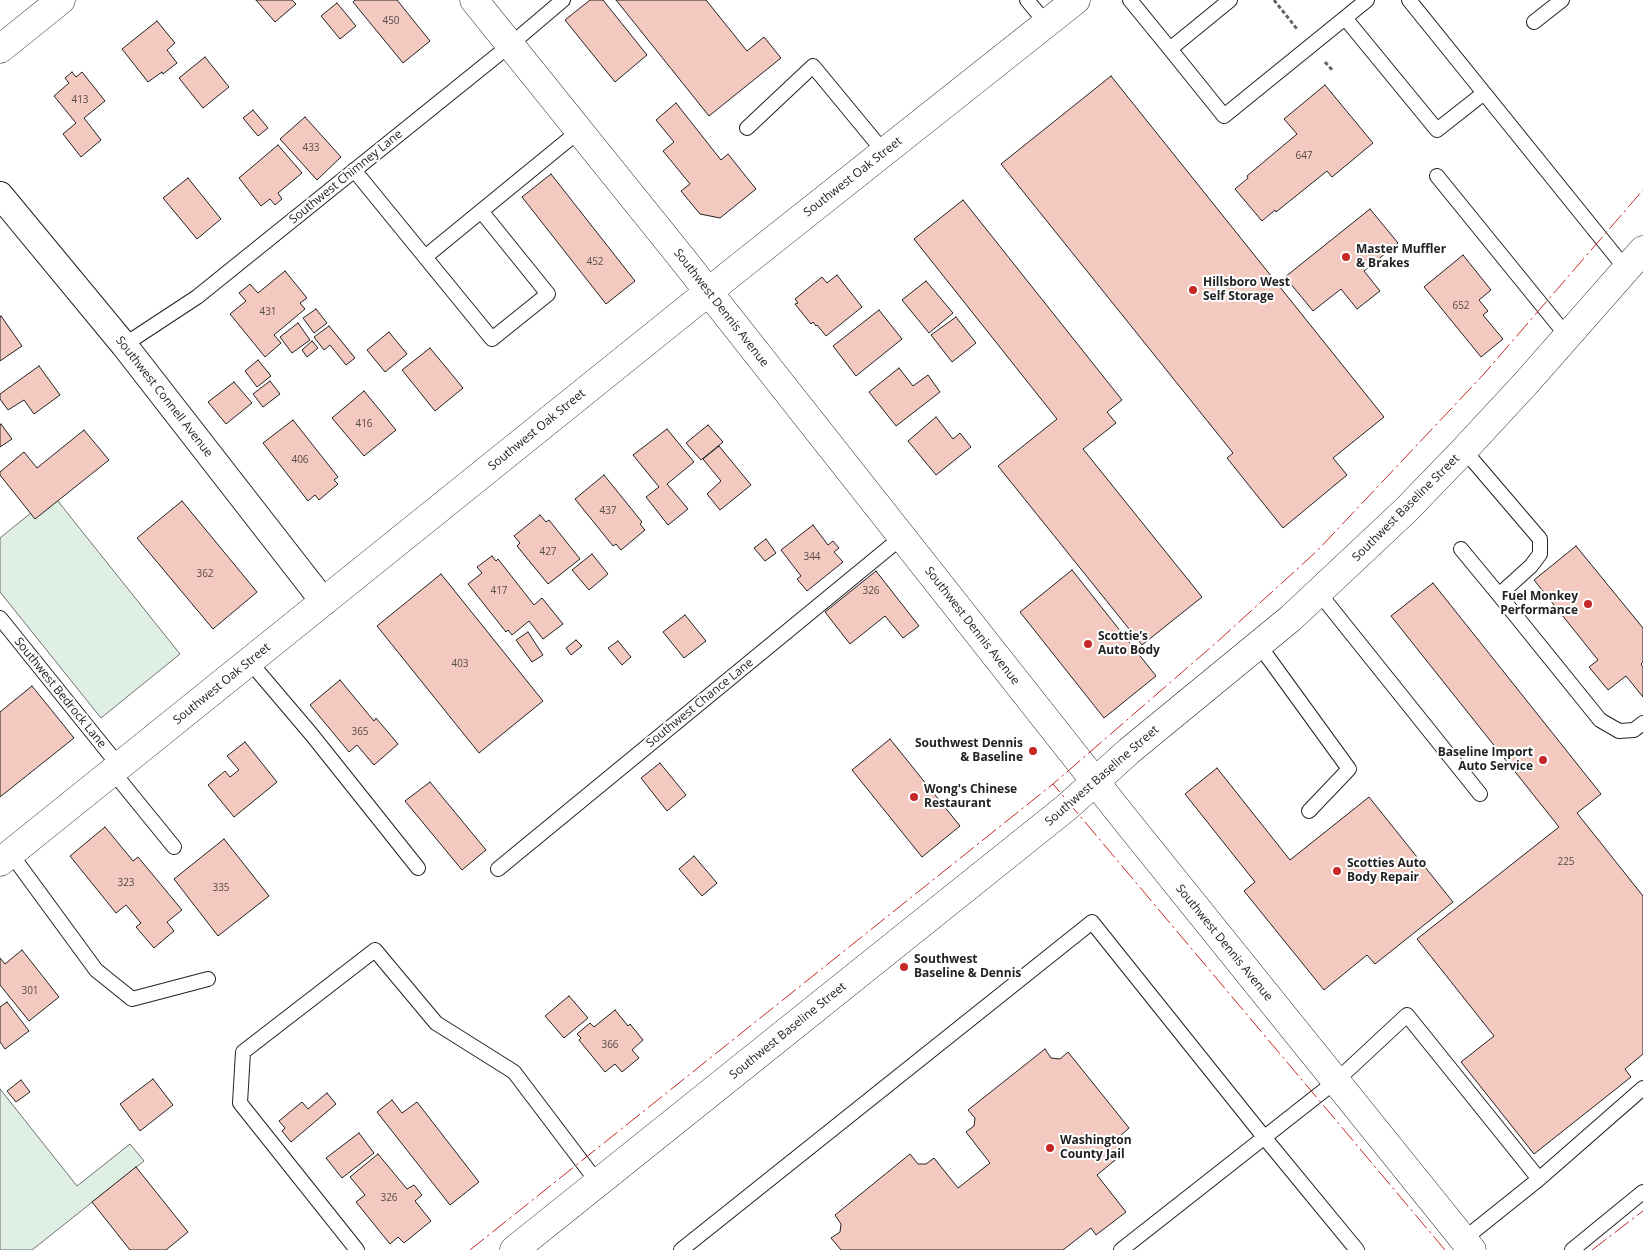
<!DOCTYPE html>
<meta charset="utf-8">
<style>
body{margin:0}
canvas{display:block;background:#fff}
</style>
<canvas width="1643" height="1250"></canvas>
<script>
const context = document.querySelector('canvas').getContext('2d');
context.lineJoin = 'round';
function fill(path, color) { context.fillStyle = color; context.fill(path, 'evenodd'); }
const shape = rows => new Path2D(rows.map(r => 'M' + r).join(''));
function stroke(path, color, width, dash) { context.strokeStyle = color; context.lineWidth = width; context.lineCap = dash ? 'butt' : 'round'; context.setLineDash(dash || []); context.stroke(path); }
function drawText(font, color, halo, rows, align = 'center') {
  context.font = font + ' "Open Sans",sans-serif'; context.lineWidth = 4; context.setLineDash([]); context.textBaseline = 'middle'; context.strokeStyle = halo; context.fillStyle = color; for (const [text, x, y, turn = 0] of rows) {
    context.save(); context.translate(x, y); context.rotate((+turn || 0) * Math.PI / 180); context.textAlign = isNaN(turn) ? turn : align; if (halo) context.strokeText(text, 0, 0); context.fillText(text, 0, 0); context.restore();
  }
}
const green = shape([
 [53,495,180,654,101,718,0,592,0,538,53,495],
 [0,1089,77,1186,130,1144,144,1161,32,1250,0,1250,0,1089]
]);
fill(green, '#e0efe3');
stroke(green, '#6f6f6f', 1);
const building = shape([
 [256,0,292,0,296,4,275,22,256,0],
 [355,0,397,0,430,41,403,63,353,2,355,0],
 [590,0,603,0,647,55,615,82,565,20,590,0],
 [616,0,706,0,747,51,764,37,781,58,709,116,616,0],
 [337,3,356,26,340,39,321,16,337,3],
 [157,21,175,43,167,50,177,63,163,74,162,72,148,82,122,49,157,21],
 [205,57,229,87,203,108,179,78,205,57],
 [72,72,76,77,82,72,105,101,84,118,101,140,81,157,63,134,76,123,54,96,69,83,65,78,72,72],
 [1111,76,1384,417,1333,458,1347,475,1283,528,1227,458,1233,453,1001,164,1111,76],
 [1325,85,1373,143,1332,177,1327,171,1276,212,1275,210,1262,221,1235,189,1248,178,1247,176,1297,134,1284,119,1325,85],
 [676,103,721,160,728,154,756,189,720,218,700,214,681,191,690,184,663,151,674,142,656,120,676,103],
 [253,110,268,128,258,136,243,118,253,110],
 [305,117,341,157,317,180,280,139,305,117],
 [278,145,302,173,278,193,282,199,275,205,270,199,261,206,239,178,278,145],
 [551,174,635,281,606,304,522,197,551,174],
 [188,178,221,219,197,239,163,198,188,178],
 [963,200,1122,400,1107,412,1116,423,1083,449,1202,597,1142,645,998,466,1057,419,914,239,963,200],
 [1370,209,1398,243,1364,271,1380,291,1357,309,1341,289,1313,311,1285,277,1370,209],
 [1463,255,1491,290,1479,300,1488,311,1483,315,1503,339,1481,357,1424,287,1463,255],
 [285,271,307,298,300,303,305,309,274,335,281,343,265,357,230,314,246,301,239,293,250,284,258,293,285,271],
 [837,275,862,307,826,336,817,325,816,326,813,322,811,324,795,304,798,303,795,299,822,277,827,283,837,275],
 [926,281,953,313,929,333,902,300,926,281],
 [316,309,327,323,314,333,303,318,316,309],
 [879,310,902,339,856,376,833,346,879,310],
 [1,316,22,346,0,361,0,317,1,316],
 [956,317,976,343,952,362,931,335,956,317],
 [298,323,310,340,292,353,280,337,298,323],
 [329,326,355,358,346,365,330,345,324,350,314,337,329,326],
 [389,332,407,354,385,372,367,350,389,332],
 [312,341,318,348,307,357,302,350,312,341],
 [430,348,463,388,435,411,402,370,430,348],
 [258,360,271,376,257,387,245,371,258,360],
 [39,366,60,395,34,414,24,400,8,410,0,399,0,394,39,366],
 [899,368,913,386,928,375,940,392,896,426,869,392,899,368],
 [270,381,280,394,263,407,253,394,270,381],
 [234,382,252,403,226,424,208,402,234,382],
 [364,391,396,430,364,456,332,418,364,391],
 [936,417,953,439,960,433,971,447,936,475,908,441,936,417],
 [293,420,338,477,334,480,338,484,319,500,315,495,308,501,263,443,293,420],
 [1,424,12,439,0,447,0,425,1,424],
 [708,425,723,442,701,460,686,443,708,425],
 [667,429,694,462,667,484,688,509,668,525,646,497,659,487,633,455,667,429],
 [84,430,109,460,35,519,0,475,0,472,24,452,37,468,84,430],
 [719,446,751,485,720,510,707,494,721,481,703,459,719,446],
 [604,475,642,522,640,524,645,530,621,550,616,544,613,546,575,499,604,475],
 [182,501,257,592,213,629,137,538,182,501],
 [540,515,546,522,549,520,580,559,548,584,517,546,520,543,514,536,540,515],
 [813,525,828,545,833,541,839,548,834,552,843,562,807,591,797,579,801,576,781,550,813,525],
 [766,539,776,553,765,561,754,548,766,539],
 [1576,546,1643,628,1643,662,1641,664,1643,667,1643,697,1626,676,1608,690,1589,667,1598,660,1534,580,1576,546],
 [592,554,608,574,589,590,572,570,592,554],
 [492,556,496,561,498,559,534,605,542,598,563,624,543,639,529,621,512,635,508,630,506,632,468,584,482,573,477,567,492,556],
 [1072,570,1156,676,1104,718,1020,612,1072,570],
 [876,571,919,626,903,638,885,616,850,644,825,612,876,571],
 [441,574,543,701,479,753,377,626,441,574],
 [1433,583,1601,794,1577,813,1643,896,1643,1054,1625,1069,1631,1077,1534,1154,1461,1062,1494,1036,1417,939,1559,827,1391,616,1433,583],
 [685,615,706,641,684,658,663,632,685,615],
 [528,632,543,655,532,662,516,640,528,632],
 [576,640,582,646,571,655,566,648,576,640],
 [618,641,631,657,622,665,608,648,618,641],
 [340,680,374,721,376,718,398,744,374,765,357,745,349,752,310,705,340,680],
 [32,686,74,738,0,797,0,712,32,686],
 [890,739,960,826,922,857,852,770,890,739],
 [245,742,277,782,234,817,208,785,225,771,230,777,239,770,227,756,245,742],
 [660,763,686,795,667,811,641,778,660,763],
 [1217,768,1290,860,1369,797,1453,902,1375,964,1367,955,1324,990,1244,891,1255,882,1185,794,1217,768],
 [430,782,486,850,462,870,405,801,430,782],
 [105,827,133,861,138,857,182,910,167,922,174,931,154,948,136,927,141,923,126,905,116,913,70,856,105,827],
 [224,839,269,896,218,936,174,879,224,839],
 [694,856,717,883,702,896,679,869,694,856],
 [22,950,59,997,29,1021,0,985,0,958,5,964,22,950],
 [569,996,588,1018,564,1038,545,1016,569,996],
 [7,1002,29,1031,5,1049,0,1042,0,1007,7,1002],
 [615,1010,628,1026,630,1024,643,1040,632,1050,639,1058,622,1072,615,1064,605,1072,579,1040,581,1038,577,1034,590,1023,594,1027,615,1010],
 [1045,1049,1051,1058,1060,1059,1068,1052,1129,1128,1120,1136,1119,1144,1125,1152,1097,1175,1126,1212,1096,1235,1091,1228,1063,1250,841,1250,831,1238,840,1232,841,1224,835,1215,910,1154,918,1164,926,1164,934,1158,958,1188,990,1163,966,1132,974,1126,975,1118,968,1110,1045,1049],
 [153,1079,173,1105,140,1131,120,1104,153,1079],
 [21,1080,30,1092,16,1102,7,1091,21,1080],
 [327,1093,336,1104,291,1142,282,1131,285,1128,279,1121,302,1102,308,1109,327,1093],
 [392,1100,402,1113,417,1102,479,1182,450,1205,377,1112,392,1100],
 [359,1133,374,1153,342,1178,326,1158,359,1133],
 [378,1154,407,1189,414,1185,422,1195,415,1201,431,1221,404,1243,398,1237,390,1244,356,1202,365,1195,350,1177,378,1154],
 [136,1167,188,1232,166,1250,130,1250,92,1202,136,1167]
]);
fill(building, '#f3c9c0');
stroke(building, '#222', 1);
const lane = shape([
 [1027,0,1046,23],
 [1130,0,1170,49],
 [1230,0,1170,49,1224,116,1367,0],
 [1409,0,1626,269],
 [1345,18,1437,130,1484,93],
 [1534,22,1562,0],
 [747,128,813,66,884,152],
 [354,170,425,257],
 [1437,176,1567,336],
 [481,211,548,294,492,339,425,257,579,131],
 [124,345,197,297,510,45,563,0],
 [1464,450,1540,539,1540,554,1531,566,1499,595,1600,720,1619,731,1634,730,1643,723],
 [1461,549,1499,595],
 [1319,593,1480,794],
 [0,618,120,767],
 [1259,645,1349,769,1309,811],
 [250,662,312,735,418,868],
 [113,772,174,847],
 [11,854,96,970,132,999,208,979],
 [498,869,902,537],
 [1539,1179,1643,1088],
 [357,1250,240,1103,243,1052,375,950,436,1023,514,1072,598,1183],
 [681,1250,1092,922,1264,1137,1357,1250],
 [1121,1250,1336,1081,1407,1015,1539,1179,1464,1239],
 [1572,1250,1643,1192]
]);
const street = shape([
 [0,195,124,345,324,602]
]);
const secondary = shape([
 [474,0,681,257,1124,818,1472,1250],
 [0,49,61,0]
]);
const highway = shape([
 [0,862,738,268,1076,0],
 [514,1250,1067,807,1129,751,1291,618,1406,510,1464,450,1527,382,1643,250]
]);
stroke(lane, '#222', 16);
stroke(street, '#222', 28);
stroke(secondary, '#222', 29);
stroke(highway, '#222', 29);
stroke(shape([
 [1274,0,1297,29],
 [1325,62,1333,71]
]), '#646464', 3, [4, 2.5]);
stroke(lane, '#fff', 14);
stroke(street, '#fff', 26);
stroke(secondary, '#fff', 28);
stroke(highway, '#fff', 28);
stroke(shape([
 [470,1250,1053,784],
 [1445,1250,1053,784,1217,642,1317,551,1483,375,1643,190],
 [1592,1250,1643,1211]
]), '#c62828', 1, [18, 4, 2.5, 4]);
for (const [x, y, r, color] of [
 [1346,257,5,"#c62828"],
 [1193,290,5,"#c62828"],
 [1588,604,5,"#c62828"],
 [1088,644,5,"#c62828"],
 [1033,751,5,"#c62828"],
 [1543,760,5,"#c62828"],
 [914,797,5,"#c62828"],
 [1337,871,5,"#c62828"],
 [904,967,5,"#c62828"],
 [1050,1148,5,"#c62828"]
]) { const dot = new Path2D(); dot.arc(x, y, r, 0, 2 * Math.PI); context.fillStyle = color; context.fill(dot); stroke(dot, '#fff', 2); }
drawText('10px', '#564c4a', null, [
 ["450",391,21],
 ["413",80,100],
 ["433",311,148],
 ["647",1304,156],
 ["452",595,262],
 ["652",1461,306],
 ["431",268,312],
 ["416",364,424],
 ["406",300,460],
 ["437",608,511],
 ["427",548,552],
 ["344",812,557],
 ["362",205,574],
 ["417",499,591],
 ["326",871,591],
 ["403",460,664],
 ["365",360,732],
 ["225",1566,862],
 ["323",126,883],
 ["335",221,888],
 ["301",30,991],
 ["366",610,1045],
 ["326",389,1198]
]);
drawText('12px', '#222', '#fff', [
 ["Southwest Chimney Lane",346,177,-39],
 ["Southwest Oak Street",853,177,-38],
 ["Southwest Dennis Avenue",721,308,52],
 ["Southwest Connell Avenue",164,397,52],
 ["Southwest Oak Street",537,430,-39],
 ["Southwest Baseline Street",1406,508,-45],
 ["Southwest Dennis Avenue",972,626,52],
 ["Southwest Oak Street",222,684,-39],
 ["Southwest Bedrock Lane",60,693,51],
 ["Southwest Chance Lane",700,703,-39],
 ["Southwest Baseline Street",1102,776,-41],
 ["Southwest Dennis Avenue",1224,943,51],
 ["Southwest Baseline Street",788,1031,-39]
]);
drawText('bold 12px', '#222', '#fff', [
 ["Master Muffler",1356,250],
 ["& Brakes",1356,264],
 ["Hillsboro West",1203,283],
 ["Self Storage",1203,297],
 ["Fuel Monkey",1578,597,"right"],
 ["Performance",1578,611,"right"],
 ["Scottie’s",1098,637],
 ["Auto Body",1098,651],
 ["Southwest Dennis",1023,744,"right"],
 ["& Baseline",1023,758,"right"],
 ["Baseline Import",1533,753,"right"],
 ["Auto Service",1533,767,"right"],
 ["Wong's Chinese",924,790],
 ["Restaurant",924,804],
 ["Scotties Auto",1347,864],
 ["Body Repair",1347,878],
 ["Southwest",914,960],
 ["Baseline & Dennis",914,974],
 ["Washington",1060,1141],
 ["County Jail",1060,1155]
], 'left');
</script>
